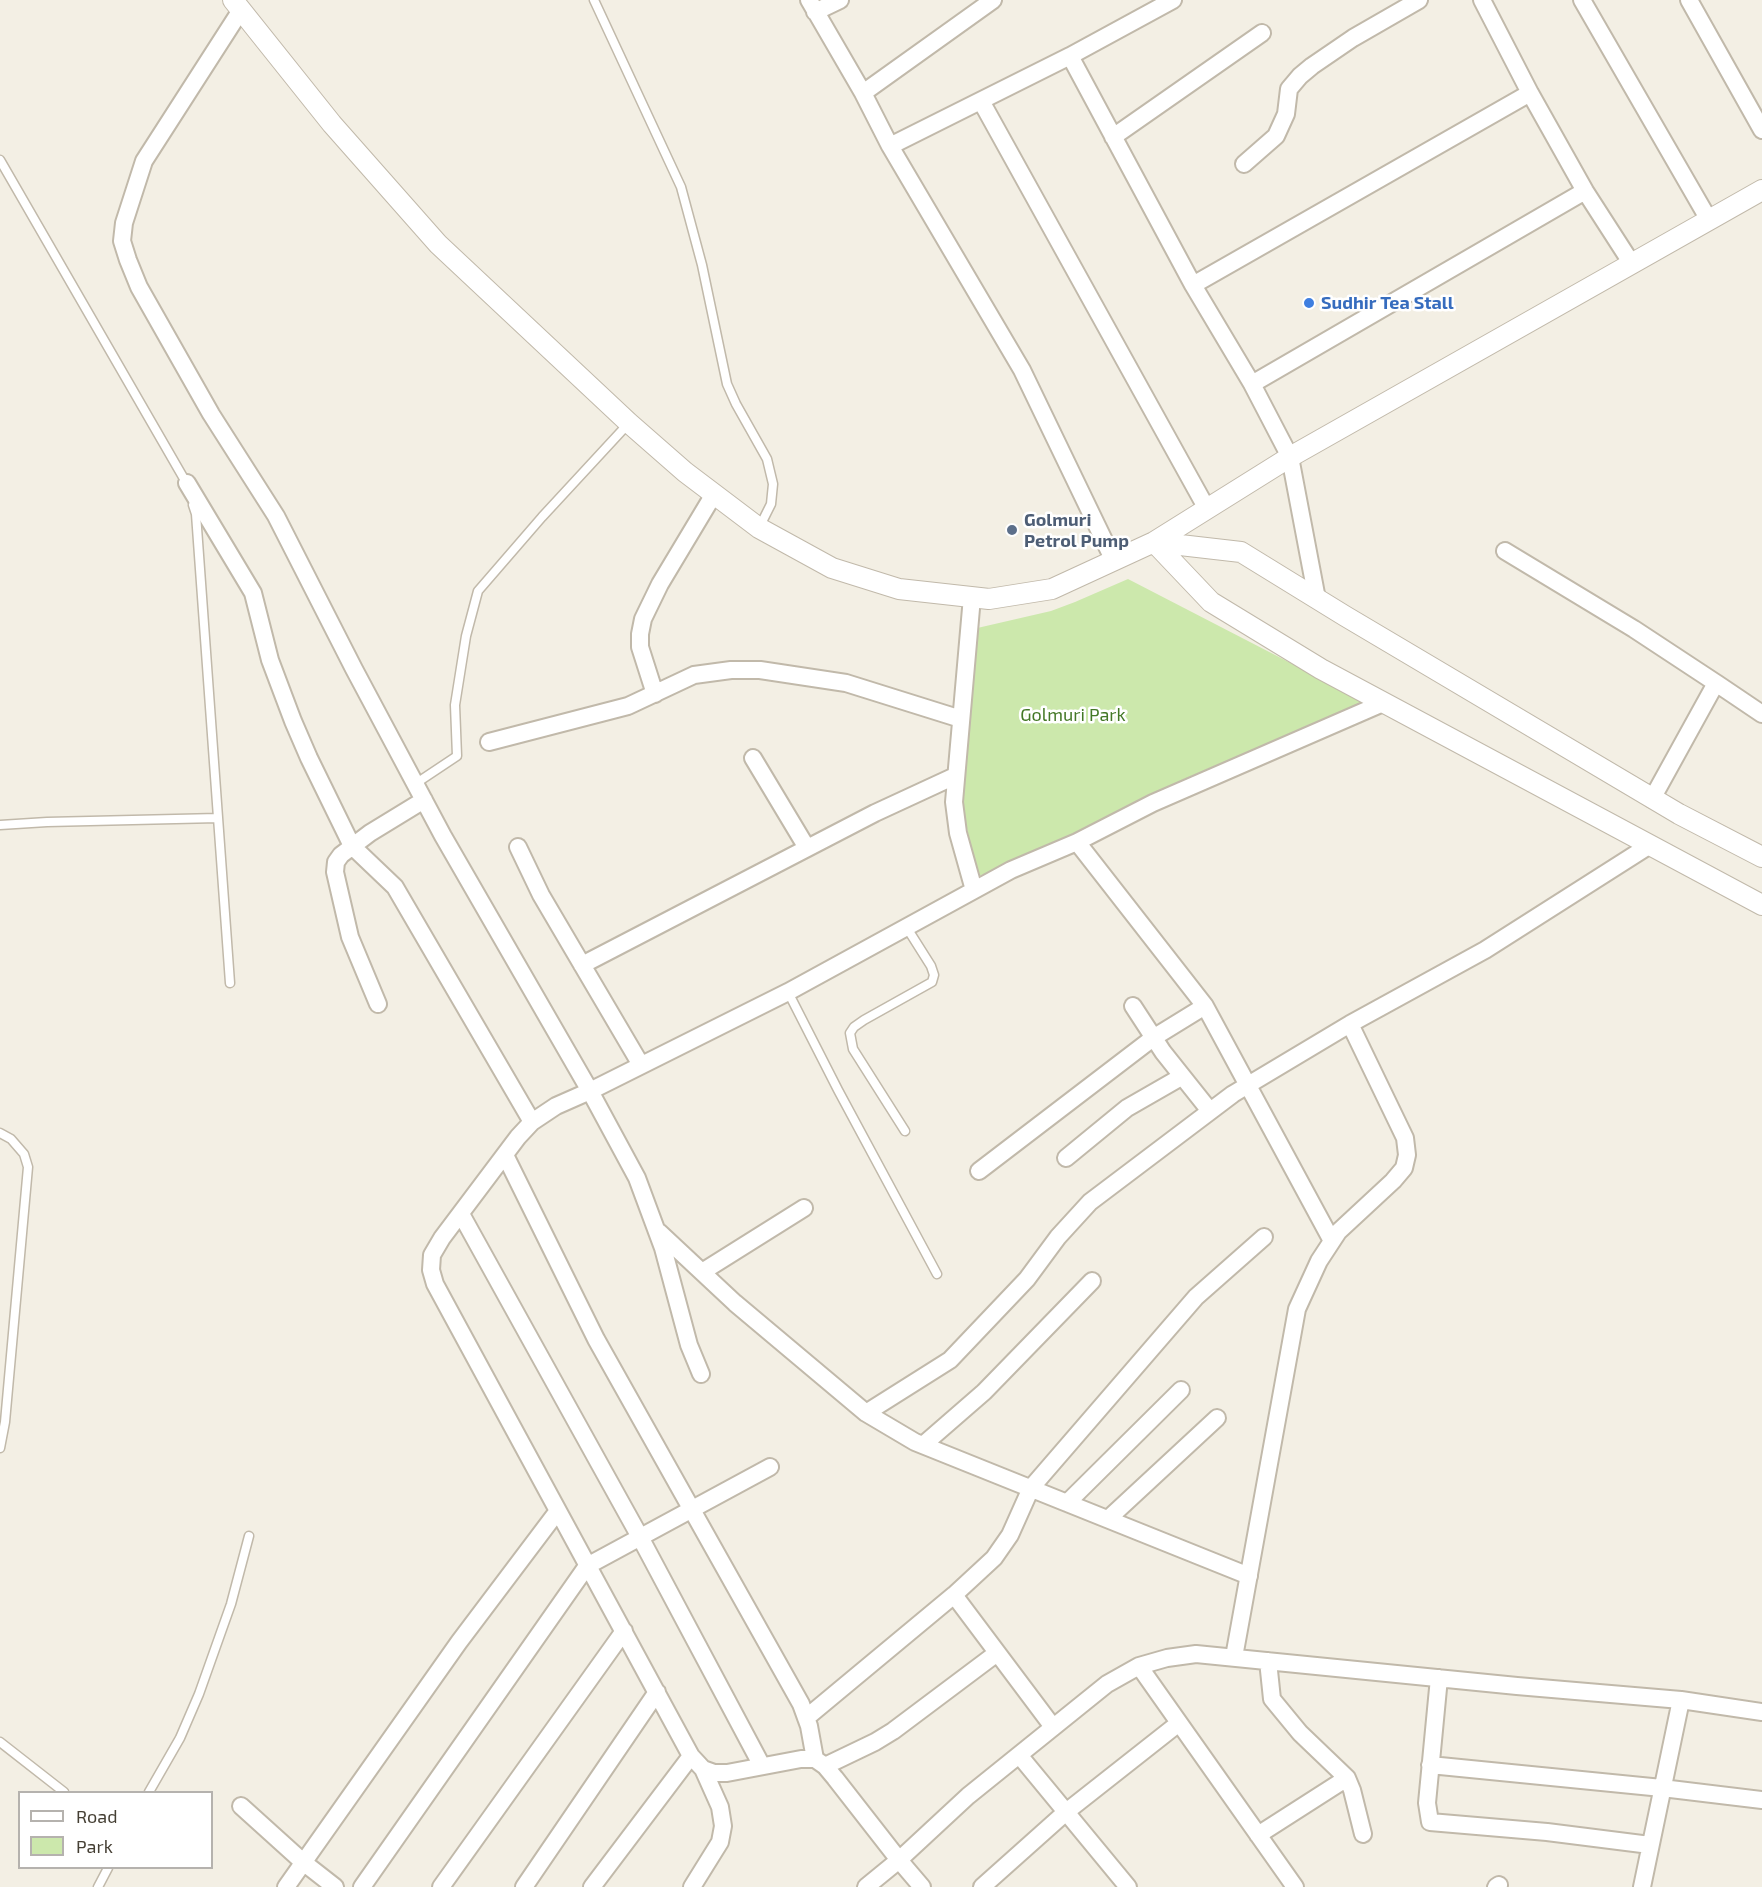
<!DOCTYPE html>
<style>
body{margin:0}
#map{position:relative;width:1762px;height:1887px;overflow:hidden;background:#f3efe4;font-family:"Exo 2",sans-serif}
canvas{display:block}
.legend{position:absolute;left:18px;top:1791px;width:195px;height:78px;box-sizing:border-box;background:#fff;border:2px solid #b5b2ae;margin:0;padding:8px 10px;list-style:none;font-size:18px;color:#453f34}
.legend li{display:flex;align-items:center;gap:12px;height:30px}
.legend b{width:30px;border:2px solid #b5b2ae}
</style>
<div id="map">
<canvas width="1762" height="1887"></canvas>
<ul class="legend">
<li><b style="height:8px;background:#fff"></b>Road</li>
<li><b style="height:16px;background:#cce8ac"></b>Park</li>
</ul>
</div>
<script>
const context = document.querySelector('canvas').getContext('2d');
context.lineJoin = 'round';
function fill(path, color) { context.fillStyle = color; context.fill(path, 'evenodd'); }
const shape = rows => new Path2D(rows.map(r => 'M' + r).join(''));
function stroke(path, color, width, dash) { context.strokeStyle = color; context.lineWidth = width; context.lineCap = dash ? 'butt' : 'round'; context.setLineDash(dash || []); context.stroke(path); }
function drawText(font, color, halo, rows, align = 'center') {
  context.font = font + ' "Exo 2",sans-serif'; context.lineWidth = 5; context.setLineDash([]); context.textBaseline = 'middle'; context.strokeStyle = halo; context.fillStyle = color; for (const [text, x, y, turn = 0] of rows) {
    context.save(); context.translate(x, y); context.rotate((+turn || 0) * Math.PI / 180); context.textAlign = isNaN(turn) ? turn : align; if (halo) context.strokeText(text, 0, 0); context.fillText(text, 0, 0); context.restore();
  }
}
fill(shape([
 [1128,579,1368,703,1282,737,1182,780,1001,870,977,876,961,800,973,629,1051,611,1075,602]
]), '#cce8ac');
const service = shape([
 [594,0,681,187,702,265,727,384,736,404,767,459,773,484,771,504,759,528],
 [0,160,187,484],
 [193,505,196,514,230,983],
 [415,784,457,756,455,705,466,636,478,591,542,517,628,424],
 [0,825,47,822,218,818],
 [788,992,838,1090,937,1274],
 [905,1131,853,1049,850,1033,854,1027,864,1020,932,982,934,975,931,966,907,928],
 [0,1133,11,1139,24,1154,28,1167,5,1422,0,1448],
 [0,1742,64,1792],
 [149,1792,180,1738,199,1694,231,1604,249,1536],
 [98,1887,108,1868]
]);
const minor = shape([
 [809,0,863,93,890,146,1022,370,1114,561],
 [1482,0,1530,93,1585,191,1632,264],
 [1582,0,1709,220],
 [1689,0,1762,130],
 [241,10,144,161,124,223,122,241,128,260,139,287,211,414,276,516,354,669,443,836,590,1091,637,1178,663,1248,689,1345,701,1374],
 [815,12,840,0],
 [1070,56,1193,285,1252,384,1290,457,1317,599],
 [863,93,993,0],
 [981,101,1207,509],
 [1113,137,1262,33],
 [890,146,1070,56,1173,0],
 [1244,164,1276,136,1286,114,1289,89,1300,76,1312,66,1353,38,1419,0],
 [1193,285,1530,93],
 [1252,384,1585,191],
 [187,483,253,593,270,660,293,721,309,758,352,846,395,887,532,1122],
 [1505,551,1634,629,1716,683,1652,799],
 [972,597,954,802,958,833,974,890],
 [1716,683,1762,714],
 [655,694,640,647,640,634,643,619,660,584,714,494],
 [489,742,628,706,694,675,731,670,760,670,846,683,961,719],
 [753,758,807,848],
 [1077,842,1205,1006,1332,1241],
 [518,847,541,895,641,1065],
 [582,965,875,813,955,776],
 [378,1004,350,937,335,872,336,862,341,855,370,833,424,800],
 [1133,1006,1163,1052,1210,1111],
 [505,1155,596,1339,801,1704,809,1726,815,1759],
 [1066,1158,1127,1108,1181,1077],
 [979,1171,1153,1038,1205,1006],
 [461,1214,640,1537,762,1766],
 [659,1232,735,1303,866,1413,915,1442,1249,1576],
 [702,1272,804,1208],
 [866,1413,950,1360,1027,1279,1058,1237,1090,1202,1233,1094,1350,1024,1485,950,1650,845],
 [923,1445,984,1392,1092,1281],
 [1067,1503,1181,1390],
 [1108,1519,1217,1418],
 [954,1595,1053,1727],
 [1234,1657,1297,1309,1319,1261,1338,1232,1393,1181,1404,1168,1407,1155,1405,1138,1350,1024],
 [1268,1661,1272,1699,1300,1733,1347,1778,1352,1790,1363,1834],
 [1139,1666,1295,1887],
 [1439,1678,1427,1803,1430,1822,1547,1832,1650,1845],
 [806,1718,954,1595,994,1558,1010,1535,1031,1488,1196,1297,1264,1237],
 [1019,1755,1128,1887],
 [1430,1765,1662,1788,1762,1800],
 [825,1766,875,1742,893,1731,997,1653],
 [241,1806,303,1862,335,1887],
 [1258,1835,1347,1778],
 [286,1887,459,1642,557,1512],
 [362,1887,587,1566,770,1467],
 [441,1887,624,1631],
 [524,1887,657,1692],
 [592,1887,691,1756],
 [692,1887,720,1842,723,1826,720,1807,703,1769],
 [866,1887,899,1860,968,1796,1107,1684,1139,1666,1167,1658,1196,1654,1517,1686,1681,1700,1762,1712],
 [922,1887,899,1860,835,1778,825,1766,815,1759,801,1759,727,1773,714,1773,703,1769,691,1756,435,1284,431,1270,432,1255,442,1238,518,1137,532,1122,556,1106,590,1091,788,992,1011,870,1077,842,1153,803,1383,703],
 [982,1887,1066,1812,1179,1723],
 [1496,1887,1499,1885],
 [1642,1887,1681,1700]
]);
const tertiary = shape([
 [233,0,332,124,438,244,629,423,685,472,759,528,832,568,899,589,989,599,1052,589,1154,542,1290,457,1762,190],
 [1154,542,1211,602,1321,669,1762,905],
 [1154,542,1241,552,1345,616,1679,814,1762,857]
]);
stroke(service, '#c1b9aa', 11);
stroke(minor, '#c1b9aa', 20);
stroke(tertiary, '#c1b9aa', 22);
stroke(service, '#fff', 8);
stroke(minor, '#fff', 16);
stroke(tertiary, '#fff', 20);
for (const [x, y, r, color] of [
 [1309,303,6,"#3f7fe0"],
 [1012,530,6,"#5c6f8a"]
]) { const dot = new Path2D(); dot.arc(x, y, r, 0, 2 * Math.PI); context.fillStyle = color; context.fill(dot); stroke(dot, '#fff', 2); }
drawText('bold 18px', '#366cbe', '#fff', [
 ["Sudhir Tea Stall",1321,303]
], 'left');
drawText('bold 18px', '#4e5e75', '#fff', [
 ["Golmuri",1024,520],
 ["Petrol Pump",1024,541]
], 'left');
drawText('18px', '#437826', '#fff', [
 ["Golmuri Park",1073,715]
]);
</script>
